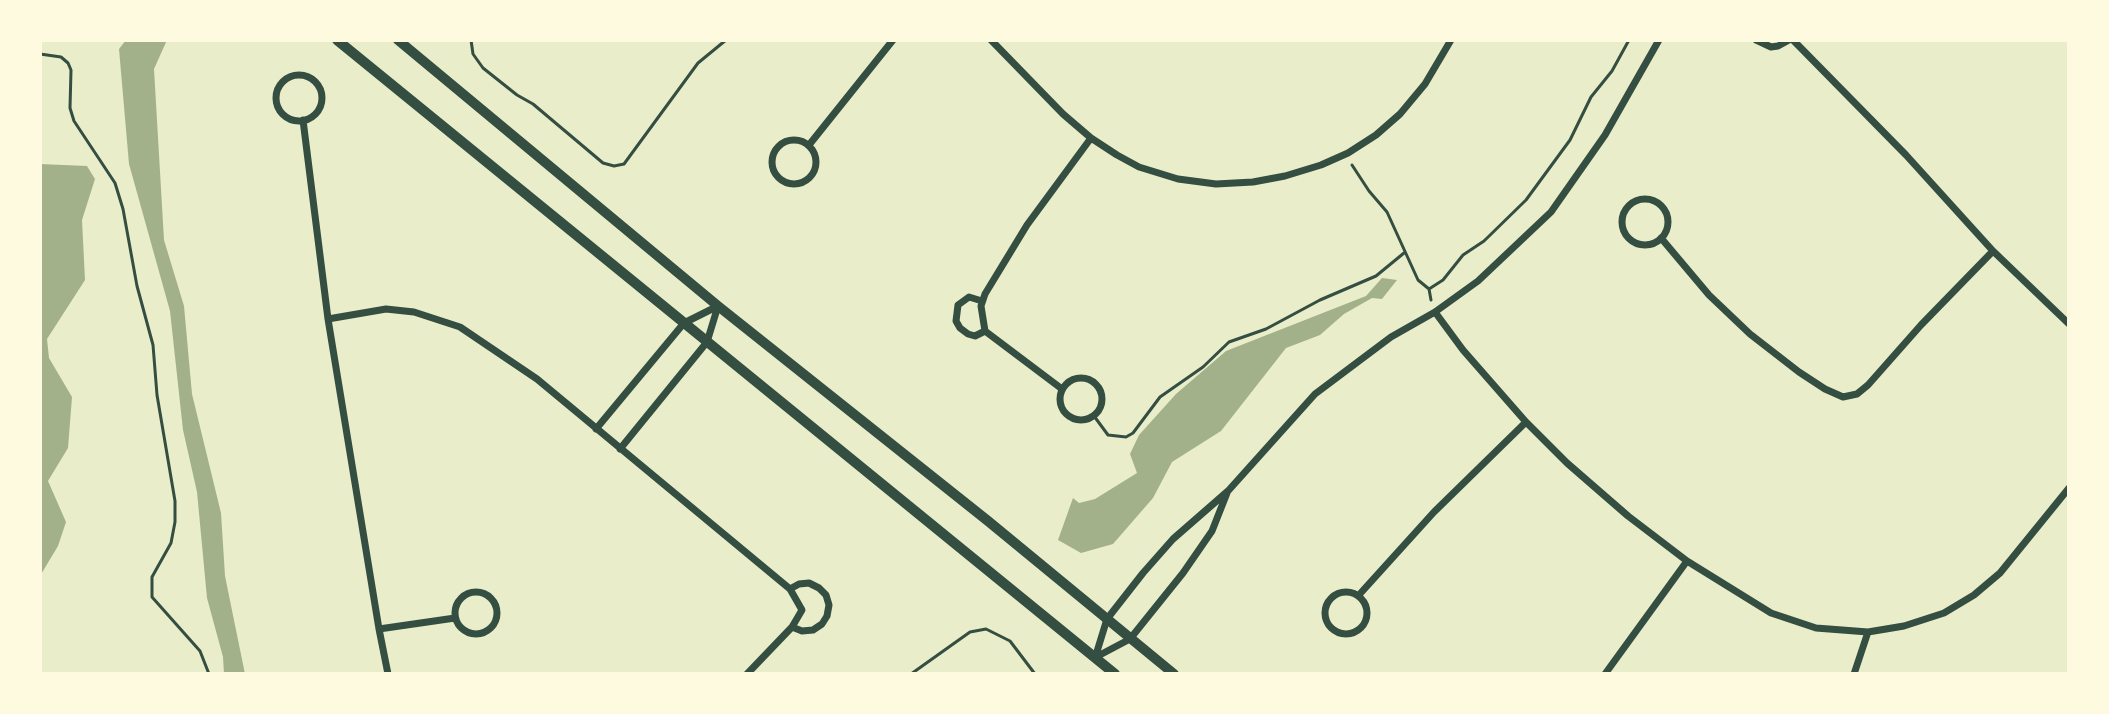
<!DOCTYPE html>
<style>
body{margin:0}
#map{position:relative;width:2109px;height:714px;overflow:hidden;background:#e9edc9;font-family:"Alegreya Sans",sans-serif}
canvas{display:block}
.frame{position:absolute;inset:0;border:42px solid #fefae0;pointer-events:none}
</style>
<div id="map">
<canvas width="2109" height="714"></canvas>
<div class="frame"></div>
</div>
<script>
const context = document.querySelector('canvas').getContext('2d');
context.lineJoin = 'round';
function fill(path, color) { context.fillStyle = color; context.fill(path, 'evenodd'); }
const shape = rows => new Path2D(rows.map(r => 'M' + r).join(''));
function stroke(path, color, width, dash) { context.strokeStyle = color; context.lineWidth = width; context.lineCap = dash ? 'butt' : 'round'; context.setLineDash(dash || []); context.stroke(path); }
fill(shape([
 [126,40,167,40,154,69,164,240,184,306,192,394,221,513,225,576,245,674,224,674,223,657,207,598,197,492,183,430,170,311,129,164,119,49],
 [40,164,87,166,95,179,82,220,85,280,47,339,49,358,72,397,68,448,48,481,66,522,58,546,40,576],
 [1382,278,1397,280,1382,299,1372,298,1344,314,1320,335,1286,348,1221,431,1172,462,1153,498,1113,544,1081,553,1058,540,1073,498,1079,503,1095,499,1137,473,1130,454,1139,435,1176,394,1226,351,1366,296]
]), '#a3b18a');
stroke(shape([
 [471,40,473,54,483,68,517,95,533,104,603,163,614,166,624,164,698,63,726,40],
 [40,54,61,57,68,63,71,70,70,108,74,121,115,183,123,209,137,286,153,345,157,395,175,501,175,522,171,543,152,577,152,597,200,651,209,674],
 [1352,165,1369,191,1387,212,1418,280,1429,289,1431,300],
 [1429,289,1443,280,1463,255,1484,241,1526,200,1570,140,1591,97,1612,71,1629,40],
 [1094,416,1108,435,1126,437,1133,433,1160,397,1203,367,1229,342,1266,329,1320,300,1376,276,1404,253],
 [911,674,970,632,986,629,1010,641,1035,674]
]), '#344e41', 3);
stroke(shape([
 [991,40,1063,114,1091,138,1117,155,1139,167,1178,179,1216,184,1253,182,1285,176,1321,165,1348,153,1376,135,1400,114,1425,84,1451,40],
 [1756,40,1771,47,1778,46,1789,40],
 [1793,40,1906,155,1993,251,2069,324],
 '276 98a23 23 0 1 1 46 0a23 23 0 1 1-46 0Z',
 [303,120,328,319,379,629,388,674],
 '772 162a22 22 0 1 1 44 0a22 22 0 1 1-44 0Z',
 [809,145,893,40],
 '1622 222a23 23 0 1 1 46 0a23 23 0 1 1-46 0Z',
 [1661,238,1709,295,1750,334,1799,372,1825,389,1843,397,1857,394,1868,385,1921,325,1993,251],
 [982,301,969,297,958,305,956,321,960,328,968,334,975,336,985,331],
 [1435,312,1463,350,1526,422,1567,463,1628,516,1687,561,1771,613,1816,628,1868,632,1904,626,1944,613,1974,595,2000,573,2069,488],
 [328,319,386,309,414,312,460,327,537,379,790,589,802,610,792,627,747,674],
 '1060 399a21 21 0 1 1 42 0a21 21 0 1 1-42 0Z',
 [1062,389,985,331,981,306,985,294,1027,225,1091,138],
 [596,429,684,323,718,306],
 [620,449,707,342,718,306],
 [790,589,799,584,809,583,819,588,826,595,829,605,827,616,822,624,813,630,802,631,792,627],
 '455 613a21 21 0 1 1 42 0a21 21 0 1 1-42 0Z',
 '1325 613a21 21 0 1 1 42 0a21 21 0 1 1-42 0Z',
 [1358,596,1434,512,1526,422],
 [379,629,455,618],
 [1096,657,1130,639,1183,573,1212,531,1227,493],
 [1095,658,1107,619,1143,573,1173,539,1228,491,1315,394,1391,337,1435,312,1478,281,1551,212,1605,135,1659,40],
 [1605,674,1687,561],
 [1854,674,1868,632]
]), '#344e41', 7);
stroke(shape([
 [337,40,1115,674],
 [398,40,718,306,988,521,1174,674]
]), '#344e41', 10);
</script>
